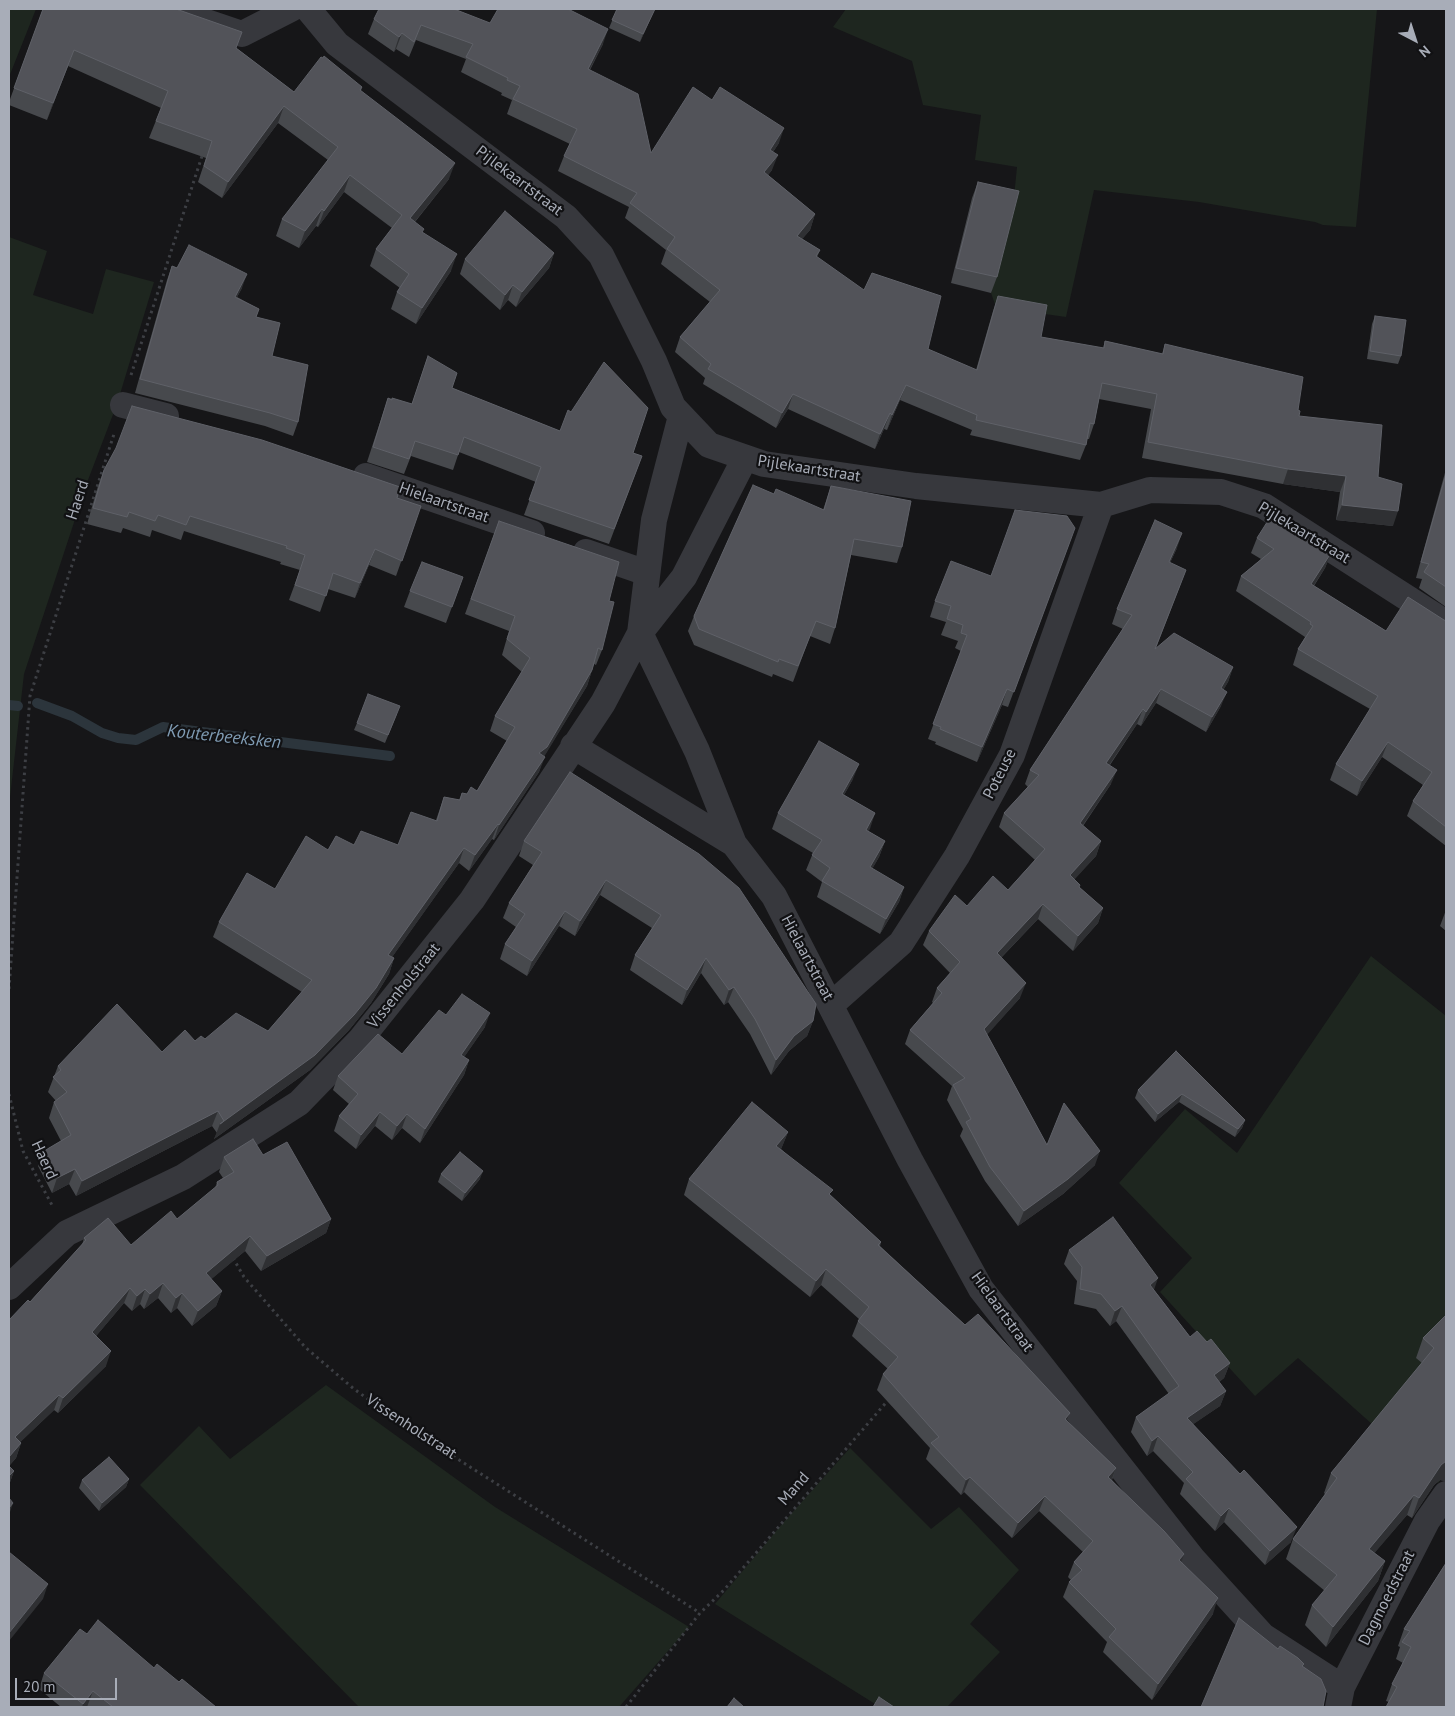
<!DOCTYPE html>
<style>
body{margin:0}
#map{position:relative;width:1455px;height:1716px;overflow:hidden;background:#161618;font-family:"PT Sans",sans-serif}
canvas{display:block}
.frame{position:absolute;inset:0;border:10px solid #a8adb8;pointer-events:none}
.north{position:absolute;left:1390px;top:15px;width:50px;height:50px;-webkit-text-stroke:4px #111113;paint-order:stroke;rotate:140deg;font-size:14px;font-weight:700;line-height:20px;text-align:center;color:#a8adb8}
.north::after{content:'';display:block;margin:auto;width:18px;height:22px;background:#a8adb8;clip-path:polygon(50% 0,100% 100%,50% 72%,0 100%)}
.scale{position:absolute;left:15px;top:1678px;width:102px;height:22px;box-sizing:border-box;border:2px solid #a8adb8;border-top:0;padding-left:6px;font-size:15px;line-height:18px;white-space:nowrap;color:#a8adb8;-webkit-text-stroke:4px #111113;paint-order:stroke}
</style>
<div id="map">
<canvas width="1455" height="1716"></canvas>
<div class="frame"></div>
<div class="north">N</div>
<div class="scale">20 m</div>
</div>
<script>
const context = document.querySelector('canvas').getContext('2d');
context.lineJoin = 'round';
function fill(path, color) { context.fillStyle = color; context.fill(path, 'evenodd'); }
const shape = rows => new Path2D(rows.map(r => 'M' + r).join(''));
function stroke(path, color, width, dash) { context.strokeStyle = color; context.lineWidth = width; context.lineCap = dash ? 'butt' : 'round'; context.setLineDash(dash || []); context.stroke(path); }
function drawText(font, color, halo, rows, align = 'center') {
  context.font = font + ' "PT Sans",sans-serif'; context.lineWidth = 4.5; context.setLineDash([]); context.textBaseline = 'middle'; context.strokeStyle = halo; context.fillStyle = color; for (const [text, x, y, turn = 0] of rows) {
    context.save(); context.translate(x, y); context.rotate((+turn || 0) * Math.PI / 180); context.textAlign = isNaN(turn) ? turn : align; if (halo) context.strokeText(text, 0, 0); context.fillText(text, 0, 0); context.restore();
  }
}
fill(shape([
 [9,9,36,9,9,77],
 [846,9,1377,9,1356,227,1323,225,1315,222,1199,202,1094,190,1066,317,996,307,991,293,1013,207,1017,167,975,160,981,115,923,105,912,61,833,27],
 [9,237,47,251,33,295,93,314,106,269,154,282,117,404,88,480,24,674,9,806],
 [1371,956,1446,1016,1446,1473,1438,1483,1298,1358,1255,1396,1160,1292,1192,1258,1119,1183,1185,1109,1237,1153],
 [326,1385,495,1507,689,1627,619,1707,359,1707,140,1485,199,1426,230,1459],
 [850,1448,931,1529,959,1507,1019,1570,970,1624,1000,1652,947,1707,880,1707,715,1604,782,1524]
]), '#1e261f');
stroke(shape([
 [37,703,72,716,102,733,118,738,136,740,163,727,390,756],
 [9,705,18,706]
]), '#2c353c', 10);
stroke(shape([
 [131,375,203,153],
 [9,989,30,696,114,434],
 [9,1094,23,1151,53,1207],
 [233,1258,244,1277,305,1347,354,1389,404,1425,700,1613],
 [626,1707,700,1613,724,1590,890,1398]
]), '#3d3f44', 3, [2.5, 4]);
stroke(shape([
 [168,9,242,34,291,9],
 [308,9,337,44,566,217,601,255,654,361,673,407,709,445,764,464,916,486,1101,505,1150,490,1221,492,1264,506,1446,623],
 [123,405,166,416],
 [681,416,654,520,640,633,697,751,734,844],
 [366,476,532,533],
 [586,552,647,573],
 [573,746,734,844,774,896,910,1160,981,1289,1193,1559,1263,1636,1342,1687],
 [832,1004,901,943,957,856,1012,755,1101,505],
 [9,1287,67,1233,183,1177,299,1103,360,1040,472,900,603,703,640,633,684,577,745,458],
 [1338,1707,1342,1687,1427,1521,1446,1494]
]), '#37383d', 26);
fill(shape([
 [43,9,236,48,294,92,362,87,361,91,449,179,415,222,451,271,416,324,391,309,397,292,400,288,370,266,376,249,392,228,344,192,318,227,316,226,299,248,276,236,282,219,328,160,278,123,222,198,198,182,206,158,149,138,161,108,68,66,47,120,9,105,9,102],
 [617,9,655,9,640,42,609,28],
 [374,19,490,23,603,44,590,70,651,153,779,143,773,152,772,170,768,175,815,214,810,230,802,239,820,250,817,257,928,349,976,370,993,311,998,296,1041,337,1103,348,1105,341,1162,354,1165,344,1298,410,1299,416,1378,477,1393,526,1336,520,1340,492,1283,484,1142,458,1151,409,1099,399,1094,424,1089,439,1087,439,1086,445,1080,460,970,435,972,430,900,400,887,430,884,429,875,449,788,409,776,428,703,384,705,378,675,352,680,337,710,302,661,264,666,250,625,218,629,207,558,171,564,156,570,144,507,114,512,100,501,95,502,93,461,72,466,59,416,40,409,57,396,49,394,52,368,34],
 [978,182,997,277,991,293,951,283,972,198],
 [554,253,549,268,516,307,508,300,500,310,460,274,465,259],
 [172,266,242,288,237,297,259,309,256,317,298,422,293,436,265,426,135,393,167,280],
 [1375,316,1401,356,1398,364,1367,359,1372,324],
 [428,356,452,388,560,431,642,456,609,544,524,515,536,482,459,452,453,470,411,456,404,474,367,462,388,398,412,404],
 [1446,469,1446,607,1419,588,1422,579,1416,578],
 [104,470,397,498,421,506,396,576,369,565,355,598,328,589,320,612,289,600,300,570,280,564,281,562,184,531,181,540,152,530,150,537,123,528,121,533,87,524,98,486],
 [831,486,902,547,897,563,851,555,835,628,830,644,810,636,793,682,773,674,772,677,694,645,688,631,694,616,774,494,823,510],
 [499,521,609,601,602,650,596,665,594,664,587,686,544,756,539,772,494,840,492,839,469,871,459,863,392,957,394,958,389,974,371,1003,349,1030,310,1070,214,1139,217,1133,212,1126,76,1196,69,1184,52,1193,38,1166,44,1151,61,1141,49,1118,54,1102,56,1101,48,1092,58,1066,162,1052,195,1041,205,1039,268,1031,302,992,213,937,219,922,275,889,328,850,354,845,398,845,436,820,444,797,459,800,462,793,467,794,477,791,507,741,490,731,495,716,522,672,502,655,509,631,465,614],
 [1257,538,1331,553,1325,568,1314,586,1386,631,1444,620,1446,621,1446,846,1407,816,1413,801,1423,785,1382,757,1357,796,1330,780,1336,764,1370,709,1293,665,1298,649,1305,637,1236,591,1241,576,1261,559,1251,553],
 [1069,543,1008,707,1002,705,977,762,935,744,936,742,928,739,961,651,955,648,958,641,941,635,946,622,930,617,935,601,991,576],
 [1177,548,1170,563,1186,570,1156,648,1233,667,1228,682,1223,690,1221,706,1206,732,1156,703,1141,726,1137,724,1110,765,1111,784,1083,826,1101,841,1096,856,1074,879,1080,888,1103,908,1098,923,1073,951,1038,919,1001,958,1020,998,987,1034,1047,1145,1095,1165,1063,1194,1018,1226,985,1181,960,1136,963,1129,947,1100,952,1086,905,1044,910,1030,933,1003,932,1002,937,988,950,973,923,945,929,931,967,906,1008,890,1035,860,999,827,1004,813,1028,787,1025,784,1030,770,1123,629,1112,624,1117,609],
 [463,577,446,623,404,607,410,591],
 [397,714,385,743,354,730,357,723],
 [570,772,813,1021,807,1036,789,1051,771,1075,750,1034,728,1002,724,1005,701,973,682,1005,630,970,635,955,652,928,600,895,575,936,559,926,527,976,500,959,505,944,516,927,503,918,509,903,533,865,519,856,524,841],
 [853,779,844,795,875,813,868,831,885,841,879,857,872,869,904,887,899,902,880,934,817,897,822,882,806,870,813,853,772,829,778,813],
 [1446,910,1446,931,1440,926],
 [446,1015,485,1027,464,1057,469,1060,464,1075,420,1143,402,1128,392,1140,375,1126,356,1149,334,1131,339,1116,349,1104,333,1090,338,1076,402,1054],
 [1176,1051,1245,1120,1242,1128,1235,1137,1179,1102,1155,1122,1135,1098,1138,1090],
 [788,1132,781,1149,881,1242,880,1246,965,1325,1070,1413,1067,1421,1116,1468,1112,1480,1182,1562,1213,1614,1152,1700,1103,1652,1107,1642,1063,1597,1069,1582,1071,1580,1068,1577,1074,1562,1083,1552,1039,1511,1012,1538,964,1492,961,1495,926,1459,930,1448,877,1390,883,1374,888,1369,852,1336,858,1321,859,1319,821,1285,810,1297,684,1195,689,1179],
 [263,1155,331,1219,326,1233,261,1271,245,1251,211,1279,222,1291,216,1306,192,1326,177,1308,171,1313,158,1298,144,1309,140,1304,132,1311,124,1303,96,1336,106,1366,58,1413,54,1410,20,1442,21,1443,16,1458,9,1466,14,1471,9,1485,9,1320,30,1302,82,1245,84,1238,131,1245,177,1219,215,1188,217,1182,223,1178,219,1172,224,1157],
 [441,1174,480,1179,462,1201,438,1182],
 [1069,1250,1154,1290,1190,1337,1207,1342,1230,1363,1224,1378,1219,1382,1226,1391,1220,1406,1193,1424,1291,1542,1265,1565,1224,1522,1215,1531,1180,1494,1184,1483,1153,1451,1147,1456,1131,1432,1136,1417,1169,1394,1116,1321,1110,1326,1096,1309,1074,1304,1077,1281,1064,1264],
 [1446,1315,1446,1481,1440,1480,1434,1485,1412,1518,1407,1515,1374,1553,1385,1561,1378,1581,1326,1647,1305,1625,1312,1605,1325,1591,1286,1559,1293,1539,1325,1494,1324,1493,1331,1473,1422,1363,1416,1358,1423,1338],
 [129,1479,126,1487,99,1511,79,1488,82,1480],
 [1446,1563,1446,1707,1389,1702,1386,1701,1392,1684,1403,1663,1396,1659,1400,1647,1398,1646,1404,1629],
 [87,1634,179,1682,216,1707,61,1707,39,1689,44,1673]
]), '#47494d');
fill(shape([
 [655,9,640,42,643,34],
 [608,29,603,44,582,84,588,69],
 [402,33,396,49,394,52,399,37],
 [74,50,68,66,47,120,53,103],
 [284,106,278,123,222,198,228,182],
 [784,128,779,143,764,165,770,150],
 [778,155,772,170,759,187,764,172],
 [455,163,449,179,404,235,410,218],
 [350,175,344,192,318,227,324,211],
 [322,209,316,226,299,248,305,231],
 [815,214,810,230,792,251,797,236],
 [554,253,549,268,516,307,522,292],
 [457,254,451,271,416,324,422,308],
 [247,274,242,288,230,310,235,297],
 [513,285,508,300,500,310,505,295],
 [906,385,900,400,887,430,892,415],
 [793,394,788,409,776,428,782,413],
 [890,413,884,429,875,449,880,434],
 [1288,469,1346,476,1340,492,1283,484],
 [1342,505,1398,511,1393,526,1336,520],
 [1182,533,1177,548,1163,577,1169,562],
 [375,549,369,565,355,598,360,583],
 [1331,553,1325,568,1305,599,1311,584],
 [1233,667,1228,682,1216,703,1221,688],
 [592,670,587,686,541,762,539,753],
 [1007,689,1002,705,977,762,982,747],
 [1161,689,1156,703,1141,726,1146,712],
 [1227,692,1221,706,1206,732,1212,717],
 [1143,709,1137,724,1101,777,1106,763],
 [1388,742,1382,757,1357,796,1362,781],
 [545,757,539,772,494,840,499,825],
 [859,764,853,779,836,809,842,794],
 [1117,770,1111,784,1074,838,1080,823],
 [875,813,870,829,860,845,866,830],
 [498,824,492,839,469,871,475,855],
 [885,841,879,857,864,883,870,867],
 [1101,841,1096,856,1065,890,1070,875],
 [464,848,459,863,383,970,388,955],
 [606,880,600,895,575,936,580,921],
 [904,887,899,902,880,934,886,919],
 [1043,904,1038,919,991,968,997,953],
 [1103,908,1098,923,1073,951,1078,936],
 [565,911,559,926,527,976,532,961],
 [394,958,389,974,371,1003,349,1030,310,1070,214,1139,220,1124],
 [706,958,701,973,682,1005,687,990],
 [1026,983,1020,998,979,1044,984,1029],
 [734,987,728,1002,724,1005,729,990],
 [490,1013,485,1027,456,1069,461,1055],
 [813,1021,807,1036,789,1051,771,1075,776,1060,794,1036],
 [469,1060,464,1075,420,1143,425,1129],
 [1182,1094,1179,1102,1155,1122,1158,1114],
 [218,1111,212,1126,76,1196,82,1181],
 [380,1112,375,1126,356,1149,361,1135],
 [407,1114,402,1128,392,1140,397,1126],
 [1245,1120,1242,1128,1235,1137,1238,1129],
 [788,1132,782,1147,771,1161,776,1146],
 [1100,1151,1095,1165,1063,1194,1018,1226,1024,1211],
 [75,1169,69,1184,52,1193,57,1178],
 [483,1171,480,1179,462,1201,465,1193],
 [331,1219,326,1233,261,1271,267,1256],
 [250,1236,245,1251,201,1288,206,1273],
 [826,1269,821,1285,810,1297,816,1281],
 [1158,1278,1153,1293,1150,1285],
 [163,1283,158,1298,144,1309,150,1294],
 [130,1288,124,1303,87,1347,92,1332],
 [145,1289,140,1304,132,1311,137,1296],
 [222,1291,216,1306,192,1326,198,1311],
 [182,1293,177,1308,171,1313,176,1298],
 [1122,1306,1116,1321,1110,1326,1115,1311],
 [111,1351,106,1366,58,1413,63,1398],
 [1230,1363,1224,1378,1209,1390,1214,1375],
 [1226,1391,1220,1406,1182,1432,1187,1418],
 [59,1395,54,1410,10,1452,15,1437],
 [1070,1413,1064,1428,1065,1419],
 [1158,1436,1153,1451,1147,1456,1152,1441],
 [21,1443,16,1458,9,1466,9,1457],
 [1446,1461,1446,1481,1440,1480,1434,1485,1412,1518,1419,1498,1441,1465],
 [1116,1468,1110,1484,1108,1477],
 [14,1471,9,1485,9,1476],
 [970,1477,964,1492,961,1495,966,1480],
 [129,1479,126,1487,99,1511,102,1503],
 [1414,1495,1407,1515,1361,1569,1369,1549],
 [1045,1496,1039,1511,1012,1538,1018,1523],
 [13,1503,9,1515,9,1508],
 [1229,1508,1224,1522,1215,1531,1221,1516],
 [1297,1527,1291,1542,1265,1565,1270,1551],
 [1184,1554,1179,1570,1179,1560],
 [1385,1561,1378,1581,1326,1647,1333,1627],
 [48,1584,43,1599,9,1641,9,1633],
 [1218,1598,1213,1614,1152,1700,1158,1684],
 [93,1691,87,1707,82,1707,83,1704]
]), '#2f3033');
const building = shape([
 [43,9,176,9,242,32,236,48,294,92,321,57,323,58,324,56,362,87,360,90,455,163,410,218,424,229,422,232,457,254,422,308,397,292,409,274,376,249,402,215,350,175,324,211,322,209,305,231,282,219,338,147,284,106,228,182,204,166,212,141,156,121,168,91,74,50,53,103,14,88,43,9],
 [379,9,454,9,490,23,498,9,568,9,608,29,588,69,638,94,651,153,693,87,712,100,720,87,784,128,770,150,778,155,764,172,815,214,797,236,820,250,816,256,864,290,872,273,941,296,928,349,977,370,998,296,1047,305,1041,337,1104,348,1105,341,1163,354,1165,344,1303,377,1298,410,1300,411,1299,416,1382,425,1378,477,1402,484,1398,511,1342,505,1346,476,1288,469,1148,442,1157,394,1102,383,1094,424,1090,423,1086,445,976,420,977,415,906,385,892,415,890,413,880,434,793,394,782,413,708,369,711,364,680,337,720,290,667,249,675,237,630,203,637,193,564,156,577,129,513,99,520,86,507,80,508,78,466,57,473,44,421,25,414,42,402,33,399,37,374,19,379,9],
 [617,9,655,9,643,34,612,20,617,9],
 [978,182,1019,191,997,277,956,268,978,182],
 [505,211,554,253,522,292,513,285,505,295,465,259,505,211],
 [189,245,247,274,235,297,259,309,256,317,280,323,272,356,308,365,298,422,270,413,140,379,172,266,177,268,189,245],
 [1375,316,1406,320,1401,356,1370,351,1375,316],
 [428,356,457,373,452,388,560,431,568,410,571,412,604,362,648,408,633,453,642,456,614,529,529,500,541,467,464,437,458,455,415,441,409,459,373,447,388,398,392,400,392,398,412,404,428,356],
 [132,406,262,440,400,487,397,498,421,506,402,561,375,549,360,583,333,573,326,596,295,585,305,555,286,548,287,546,190,516,186,525,158,515,155,521,129,512,127,517,93,508,104,470,116,448,132,406],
 [1446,474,1446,587,1424,572,1429,564,1421,562,1446,474],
 [753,485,774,494,776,489,824,510,831,486,911,501,902,547,854,539,835,628,816,621,798,666,779,659,778,662,699,629,694,616,753,485],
 [1015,510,1067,516,1075,528,1014,692,1007,689,982,747,940,729,941,727,933,724,967,635,961,633,963,625,947,619,951,606,935,601,951,561,991,576,1015,510],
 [1271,516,1331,553,1311,584,1386,631,1408,597,1444,620,1446,621,1446,827,1413,801,1432,772,1388,742,1362,781,1336,764,1378,696,1298,649,1313,626,1310,624,1311,622,1241,576,1274,549,1257,538,1271,516],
 [1155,520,1182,533,1169,562,1186,570,1155,649,1174,633,1233,667,1221,688,1227,692,1212,717,1161,689,1146,712,1143,709,1106,763,1117,770,1080,823,1101,841,1070,875,1080,885,1079,887,1103,908,1078,936,1043,904,997,953,1026,983,984,1029,1047,1145,1064,1103,1100,1151,1068,1179,1024,1211,990,1167,966,1122,971,1119,953,1085,965,1078,910,1030,942,993,937,988,960,962,929,931,955,895,967,906,993,876,1008,890,1045,849,1004,813,1039,775,1030,770,1132,615,1117,609,1155,520],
 [499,521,619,562,609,601,614,602,602,650,598,648,592,670,547,747,539,753,545,757,499,825,498,824,475,855,464,848,388,955,394,958,376,988,354,1015,315,1055,220,1124,224,1121,218,1111,82,1181,75,1169,57,1178,44,1151,71,1135,54,1102,67,1092,53,1077,61,1070,58,1066,117,1004,162,1052,185,1030,195,1041,201,1036,205,1039,236,1013,268,1031,312,980,219,922,247,873,275,889,306,836,328,850,336,836,354,845,361,831,398,845,411,812,437,821,444,797,460,800,462,793,467,794,471,787,477,791,515,727,495,716,530,658,507,639,515,616,471,599,499,521],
 [422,562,463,577,452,607,410,591,422,562],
 [368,694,400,706,388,735,357,723,368,694],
 [819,741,859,764,842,794,875,813,866,830,885,841,870,867,904,887,886,919,822,881,830,868,812,855,822,840,778,813,819,741],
 [570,772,699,854,739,888,816,1004,813,1021,794,1036,776,1060,755,1019,734,987,729,990,706,958,687,990,635,955,661,915,606,880,580,921,565,911,532,961,505,944,525,914,509,903,542,852,524,841,570,772],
 [462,994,490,1013,461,1055,469,1060,425,1129,407,1114,397,1126,380,1112,361,1135,339,1116,358,1094,338,1076,378,1034,402,1054,439,1010,446,1015,462,994],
 [1176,1051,1245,1120,1238,1129,1182,1094,1158,1114,1138,1090,1176,1051],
 [752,1102,788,1132,776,1146,833,1190,829,1194,881,1242,878,1245,965,1325,978,1314,1070,1413,1065,1419,1116,1468,1108,1477,1164,1531,1184,1554,1179,1560,1218,1598,1158,1684,1109,1637,1116,1629,1069,1582,1082,1570,1074,1562,1093,1541,1045,1496,1018,1523,970,1477,966,1480,931,1443,939,1437,883,1374,898,1357,858,1321,869,1307,826,1269,816,1281,689,1179,752,1102],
 [253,1139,263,1155,287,1142,331,1219,267,1256,250,1236,206,1273,222,1291,198,1311,182,1293,176,1298,163,1283,150,1294,145,1289,137,1296,130,1288,92,1332,111,1351,63,1398,59,1395,15,1437,21,1443,9,1457,9,1320,28,1300,30,1302,86,1240,84,1238,108,1218,131,1245,171,1211,177,1219,218,1185,217,1182,234,1172,224,1157,253,1139],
 [460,1152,483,1171,465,1193,441,1174,460,1152],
 [1113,1217,1158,1278,1150,1285,1190,1337,1197,1331,1207,1342,1211,1339,1230,1363,1214,1375,1226,1391,1187,1418,1240,1474,1244,1470,1297,1527,1270,1551,1229,1508,1221,1516,1186,1479,1193,1472,1158,1436,1152,1441,1136,1417,1179,1386,1122,1306,1115,1311,1101,1294,1080,1289,1082,1267,1069,1250,1113,1217],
 [1446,1315,1446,1461,1441,1465,1419,1498,1414,1495,1369,1549,1385,1561,1333,1627,1312,1605,1337,1575,1293,1539,1337,1478,1331,1473,1434,1348,1423,1338,1446,1315],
 [109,1457,129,1479,102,1503,82,1480,109,1457],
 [9,1466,14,1471,9,1476,9,1466],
 [9,1498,13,1503,9,1508,9,1498],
 [9,1552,48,1584,9,1633,9,1552],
 [1446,1563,1446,1707,1386,1707,1397,1687,1392,1684,1411,1647,1402,1642,1410,1631,1404,1629,1446,1563],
 [1239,1618,1278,1649,1280,1646,1298,1658,1304,1664,1302,1666,1321,1679,1326,1691,1323,1707,1201,1707,1239,1618],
 [98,1620,154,1668,157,1664,179,1682,182,1679,216,1707,113,1707,93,1691,83,1704,44,1673,80,1629,87,1634,98,1620],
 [879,1697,894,1707,873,1707,879,1697],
 [734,1698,744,1707,727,1707,734,1698]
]);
fill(building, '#525359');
stroke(building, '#5f6168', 1);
drawText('16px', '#a8adb8', '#111113', [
 ["Pijlekaartstraat",519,181,37],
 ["Pijlekaartstraat",809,469,9],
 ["Haerd",78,500,-72],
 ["Hielaartstraat",444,503,19],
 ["Pijlekaartstraat",1304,533,31],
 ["Poteuse",1000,774,-63],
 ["Hielaartstraat",807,958,62],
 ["Vissenholstraat",404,986,-51],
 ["Haerd",44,1160,65],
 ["Hielaartstraat",1002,1312,54],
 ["Vissenholstraat",411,1427,33],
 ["Mand",794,1489,-49],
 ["Dagmoedstraat",1387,1598,-63]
]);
drawText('italic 18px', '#7f9bb3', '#111113', [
 ["Kouterbeeksken",224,737,6]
]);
</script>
